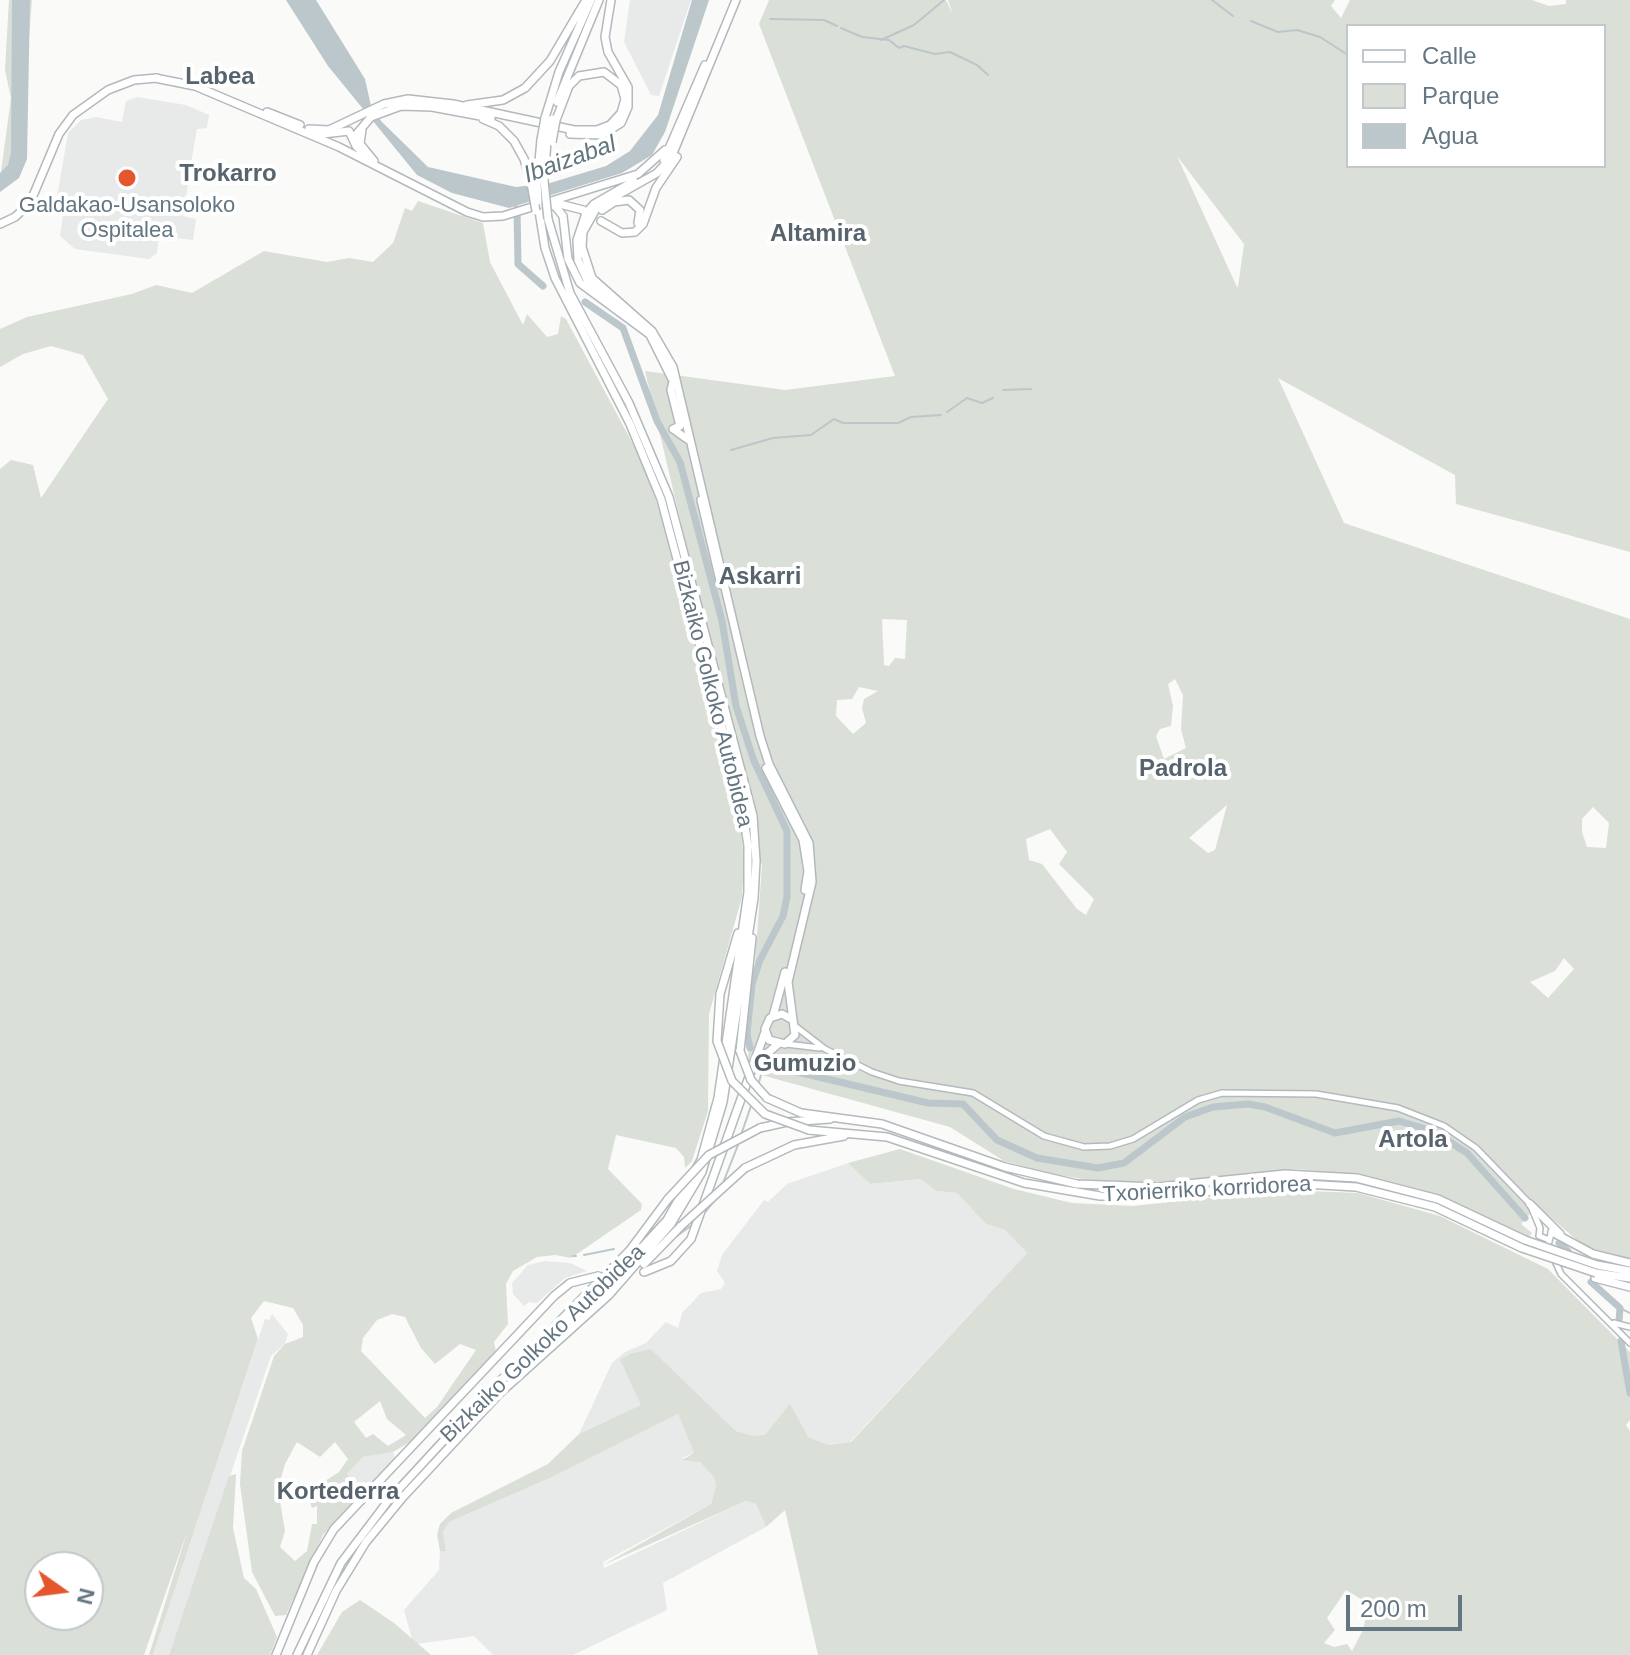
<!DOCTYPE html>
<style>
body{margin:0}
#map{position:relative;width:1630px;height:1655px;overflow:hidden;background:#fafaf8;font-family:Helvetica,sans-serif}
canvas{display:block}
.legend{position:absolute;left:1346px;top:24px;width:260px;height:144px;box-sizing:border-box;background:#fff;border:2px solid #c1c8cd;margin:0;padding:10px 14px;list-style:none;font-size:24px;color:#657683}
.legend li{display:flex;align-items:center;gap:16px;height:40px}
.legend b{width:40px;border:2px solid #c1c8cd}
.north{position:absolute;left:24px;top:1551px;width:80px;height:80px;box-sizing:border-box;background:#fff;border:2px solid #c1c8cd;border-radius:50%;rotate:104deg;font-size:22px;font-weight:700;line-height:32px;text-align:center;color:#657683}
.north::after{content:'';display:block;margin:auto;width:28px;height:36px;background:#e4572e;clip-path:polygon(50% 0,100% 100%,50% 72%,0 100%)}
.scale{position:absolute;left:1346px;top:1595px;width:116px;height:36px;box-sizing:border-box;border:4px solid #657683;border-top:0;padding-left:10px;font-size:24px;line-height:28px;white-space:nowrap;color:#657683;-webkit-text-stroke:6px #fff;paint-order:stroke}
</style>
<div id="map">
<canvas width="1630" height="1655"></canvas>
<ul class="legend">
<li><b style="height:10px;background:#fff"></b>Calle</li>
<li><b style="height:22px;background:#dadfd7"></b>Parque</li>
<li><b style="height:22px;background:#bbc7cb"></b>Agua</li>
</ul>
<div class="north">N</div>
<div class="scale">200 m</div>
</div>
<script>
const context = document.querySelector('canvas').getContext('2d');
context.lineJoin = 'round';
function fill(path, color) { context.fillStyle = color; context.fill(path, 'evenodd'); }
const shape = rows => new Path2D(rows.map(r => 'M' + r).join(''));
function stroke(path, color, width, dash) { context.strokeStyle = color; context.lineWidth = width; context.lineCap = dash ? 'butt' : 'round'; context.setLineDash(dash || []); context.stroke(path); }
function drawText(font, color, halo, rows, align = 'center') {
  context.font = font + ' Helvetica,sans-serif'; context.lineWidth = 8; context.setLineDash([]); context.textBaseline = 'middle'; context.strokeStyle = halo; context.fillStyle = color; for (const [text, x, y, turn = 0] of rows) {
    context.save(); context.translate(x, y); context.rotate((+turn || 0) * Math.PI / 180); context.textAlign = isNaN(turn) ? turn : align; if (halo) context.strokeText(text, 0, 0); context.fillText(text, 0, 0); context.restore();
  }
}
fill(shape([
 [630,0,691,0,659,96,651,95,624,42],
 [137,97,186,105,209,115,207,128,197,129,189,174,195,175,188,184,183,216,196,219,193,240,159,236,157,253,149,259,75,249,60,236,63,215,57,197,68,133,81,120,96,117,122,122,126,101],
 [848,1163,870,1184,921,1179,936,1191,957,1193,986,1224,1005,1230,1027,1253,850,1442,829,1445,808,1437,753,1436,736,1431,651,1349,622,1365,642,1405,579,1434,612,1363,625,1352,646,1343,666,1322,678,1328,682,1313,701,1293,721,1289,725,1283,717,1271,722,1255,764,1200,768,1202,787,1184],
 [545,1261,570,1263,587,1271,565,1278,537,1303,529,1302,524,1306,513,1294,512,1283,528,1265],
 [272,1314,288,1334,285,1344,271,1356,169,1655,153,1655,265,1319,269,1320],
 [678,1414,694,1453,682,1458,700,1462,714,1477,716,1485,711,1504,603,1562,604,1568,746,1501,756,1504,766,1527,663,1583,667,1610,573,1655,493,1655,474,1636,417,1644,412,1639,404,1610,439,1570,440,1551,446,1551,443,1532,449,1522,550,1478],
 [393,1452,395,1458,365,1491,347,1474,363,1457]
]), '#e8e9e9');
fill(shape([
 [9,0,32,0,18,176,0,179,11,98,5,70],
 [769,0,946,0,953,15,948,0,1335,0,1331,6,1341,18,1350,0,1532,0,1549,6,1566,4,1566,0,1630,0,1630,552,1456,504,1455,475,1278,378,1344,523,1630,619,1630,1261,1585,1247,1537,1206,1521,1224,1532,1233,1529,1237,1419,1189,1353,1174,1297,1169,1160,1182,1096,1181,1047,1173,1004,1161,950,1127,747,1071,762,866,645,371,785,390,895,376,759,24],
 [1348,26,1604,26,1604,166,1348,166],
 [1177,156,1244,244,1238,287,1237,287],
 [882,619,907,620,905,659,895,658,889,666,884,665],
 [1175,679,1183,695,1181,729,1186,748,1164,759,1156,736,1160,729,1171,726,1173,706,1168,684],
 [859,687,878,691,864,699,862,708,866,723,853,734,836,716,837,700,852,699],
 [1227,805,1215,850,1208,853,1189,838],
 [1593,807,1609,823,1606,848,1587,847,1582,832,1582,819],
 [1050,829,1067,852,1059,864,1094,899,1086,915,1077,909,1042,864,1029,860,1026,839],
 [1564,958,1574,969,1548,998,1530,982,1555,971],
 [418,201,483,223,490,262,523,325,527,314,547,337,558,334,561,316,566,319,642,461,672,546,726,758,740,822,744,861,742,897,709,1014,708,1111,692,1161,685,1168,684,1157,676,1148,616,1135,608,1169,642,1204,641,1210,571,1258,555,1255,537,1257,513,1271,506,1284,508,1324,494,1342,496,1352,415,1439,393,1452,363,1457,347,1474,365,1491,323,1535,286,1615,275,1616,252,1572,240,1484,242,1451,274,1356,285,1344,303,1337,303,1325,293,1308,264,1301,251,1318,258,1339,153,1655,149,1655,188,1529,144,1655,0,1655,0,469,11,460,33,465,41,498,108,399,83,355,51,346,23,354,0,367,0,329,27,317,132,294,156,285,192,293,264,251,327,262,349,258,373,262,393,243,405,208,412,211],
 [392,1314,405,1317,421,1348,435,1364,460,1344,476,1350,437,1407,425,1418,361,1351,363,1338,377,1320],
 [380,1401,387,1419,406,1435,388,1446,373,1434,366,1438,354,1422],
 [297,1442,320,1457,335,1442,348,1459,339,1472,313,1489,309,1499,312,1508,317,1506,317,1524,312,1524,307,1551,295,1561,280,1547,285,1531,278,1489,285,1464],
 [40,1567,88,1567,88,1615,40,1615],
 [900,1149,1014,1189,1072,1203,1133,1206,1283,1190,1358,1193,1440,1216,1548,1269,1630,1352,1630,1420,1626,1425,1630,1431,1630,1655,818,1655,785,1510,766,1527,756,1504,746,1501,601,1566,711,1504,716,1485,714,1477,700,1462,682,1460,694,1453,678,1414,550,1478,449,1522,443,1532,446,1551,440,1551,437,1535,440,1524,451,1513,548,1464,579,1434,641,1405,620,1360,630,1354,651,1349,736,1431,753,1436,765,1435,790,1404,808,1437,829,1445,851,1442,1027,1253,1005,1230,986,1224,957,1193,936,1191,921,1179,870,1184,848,1163],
 [1346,1590,1369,1604,1363,1630,1352,1651,1347,1644,1334,1647,1324,1643,1335,1630,1327,1618],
 [236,1474,233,1528,244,1578,256,1589,277,1637,270,1655,169,1655,229,1476],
 [360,1600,394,1623,431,1655,317,1655,342,1612]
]), '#dadfd7');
fill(shape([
 [12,0,30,0,27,159,19,178,0,192,0,173,8,165,11,153],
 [286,0,316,0,365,79,371,106,381,121,428,167,516,187,550,183,606,166,630,151,658,115,692,0,709,0,665,132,652,155,622,173,509,208,452,193,417,175,328,66]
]), '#bbc7cb');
stroke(shape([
 [1212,0,1233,16],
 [770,19,824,20,837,26],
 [1251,21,1278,32,1297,30,1320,37,1348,55],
 [841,28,862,37,889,40,899,48,904,46,935,54,950,52,977,65,988,75],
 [881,40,914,25,944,0],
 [1003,390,1031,389],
 [947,412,967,398,982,403,993,398],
 [731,450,773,438,811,435,834,419,843,423,898,423,911,417,941,415],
 [758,1086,764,1064],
 [741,1135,752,1103],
 [723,1183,738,1145],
 [706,1211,715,1200],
 [677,1236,692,1225],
 [584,1255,614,1249],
 [573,1256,576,1256],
 [1620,1308,1630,1313]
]), '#bbc7cb', 2);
stroke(shape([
 [517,209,518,264,543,286],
 [585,302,623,328,657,421,680,462,722,621,736,706,754,761,787,831,787,897,783,916,760,960,752,984,747,1034,750,1048],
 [764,1064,928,1103,963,1104,997,1140,1037,1158,1098,1168,1124,1163,1185,1117,1213,1107,1248,1104,1265,1107,1335,1133,1399,1121,1433,1131,1467,1153,1525,1218],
 [1559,1243,1568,1251],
 [1591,1282,1620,1308,1619,1321],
 [1621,1341,1630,1393]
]), '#bbc7cb', 7);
const secondary = shape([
 [795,1026,825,1049,872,1072,899,1081,973,1093,1044,1136,1084,1147,1110,1146,1133,1139,1198,1100,1222,1093,1316,1094,1398,1108,1444,1126,1476,1148,1530,1204,1540,1228,1539,1236,1547,1239],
 [786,1044,820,1048],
 [1552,1230,1548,1245,1561,1274,1630,1343],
 [1614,1323,1630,1327]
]);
const trunk = shape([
 [736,0,671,158,657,173,597,207,583,232,582,247,592,278,652,331,673,367,760,736,769,764,809,843,812,882,788,982,795,1035,785,1044,769,1040,765,1029,770,1018,782,1014,791,1019],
 [155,78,195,86,339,147,467,212,483,217,503,216,638,174,665,150],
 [267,112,300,125],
 [311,130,323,134,349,131,356,146,369,159],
 [664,160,705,65],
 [556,203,583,210],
 [548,205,555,206,563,216,568,259,580,283,649,334],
 [602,210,614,202,629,200,640,210,638,223],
 [601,221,622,233,635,232,643,224,656,188,677,157],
 [0,224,15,217,30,203,59,134,73,115,108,90,134,80,157,78],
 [625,312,587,280,578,260,577,240,586,213,594,204,634,181],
 [651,337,672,379],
 [673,382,671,390,680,426,673,429,687,439],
 [701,500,721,585],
 [766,768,803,840,808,871,805,890],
 [773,1016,785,972],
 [755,1064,777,1045],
 [644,1272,671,1261,691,1239,765,1032],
 [276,1655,314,1562,334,1529,554,1296,570,1283,598,1276]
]);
const motorway = shape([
 [557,102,599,0],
 [467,105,503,100,525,88,550,61,586,0],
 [545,118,559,72,591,0],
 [483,119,499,126,514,141,524,159,531,183],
 [309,129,329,130,384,104,408,99,453,104,574,130,597,130,610,125,621,113,625,99,621,85,604,72,579,76,569,86,556,120],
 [362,129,360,144,374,161],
 [570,134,602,135,621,123,628,107,628,87,608,52,605,37,611,0],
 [354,137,371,117,401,106,432,107,491,118],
 [544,181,547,141],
 [537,183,541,140],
 [720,994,738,933],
 [740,1051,752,938],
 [767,1098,801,1113,882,1124,1005,1167,1077,1184,1158,1187,1285,1174,1357,1178,1438,1199,1525,1240],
 [760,1128,787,1122,830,1119],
 [809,1130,887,1137,1024,1183,1100,1196,1159,1197,1286,1183,1356,1187,1435,1207,1522,1248],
 [745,1168,794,1145,844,1136],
 [1530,1204,1560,1234],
 [1552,1232,1593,1254,1630,1263],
 [644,1264,681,1226],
 [1597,1265,1630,1271],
 [1596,1273,1630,1278],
 [1595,1278,1630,1287],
 [552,1329,630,1250,668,1199],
 [297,1655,341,1563,388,1501,494,1386,602,1291,667,1220,701,1160,718,1098,748,892,748,846,741,799,661,499,630,424,555,278,545,248,539,211],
 [307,1655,336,1591,366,1542,403,1497,499,1394,609,1295,671,1224,702,1172,723,1102,754,898,756,861,753,816,669,497,629,403,570,293,548,219]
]);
stroke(secondary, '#b3babf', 8);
stroke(trunk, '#b4b9bd', 10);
stroke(motorway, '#b4b9bd', 10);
stroke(secondary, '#fff', 5);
stroke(trunk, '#fff', 7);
stroke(motorway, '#fff', 7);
const motorwayBridge = shape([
 [541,140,545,118],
 [547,141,552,119],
 [552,142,556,120],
 [544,181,548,219],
 [531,183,536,211],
 [537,183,538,201],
 [720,994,717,1041,732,1081,765,1114,809,1130],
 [740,1051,751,1080,767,1098],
 [668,1199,709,1155,760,1128],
 [681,1226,745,1168],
 [1525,1240,1597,1265],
 [1522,1248,1596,1273]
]);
stroke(motorwayBridge, '#b4b9bd', 10, []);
stroke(motorwayBridge, '#fff', 7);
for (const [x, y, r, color] of [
 [127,178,10,"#e4572e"]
]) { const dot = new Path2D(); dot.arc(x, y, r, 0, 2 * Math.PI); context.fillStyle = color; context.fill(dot); stroke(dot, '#fff', 3); }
drawText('22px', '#657683', '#fff', [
 ["Galdakao-Usansoloko",127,206],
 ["Ospitalea",127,231]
]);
drawText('22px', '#657683', '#fff', [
 ["Bizkaiko Golkoko Autobidea",712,694,76],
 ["Txorierriko korridorea",1207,1190,-3],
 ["Bizkaiko Golkoko Autobidea",543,1344,-44]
]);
drawText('bold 24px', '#57646e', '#fff', [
 ["Labea",220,77],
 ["Trokarro",228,174],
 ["Altamira",818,234],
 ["Askarri",760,577],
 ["Padrola",1183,769],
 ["Gumuzio",805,1064],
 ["Artola",1413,1140],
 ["Kortederra",338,1492]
]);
drawText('italic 24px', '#60757c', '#fff', [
 ["Ibaizabal",570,160,-20]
]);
</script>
